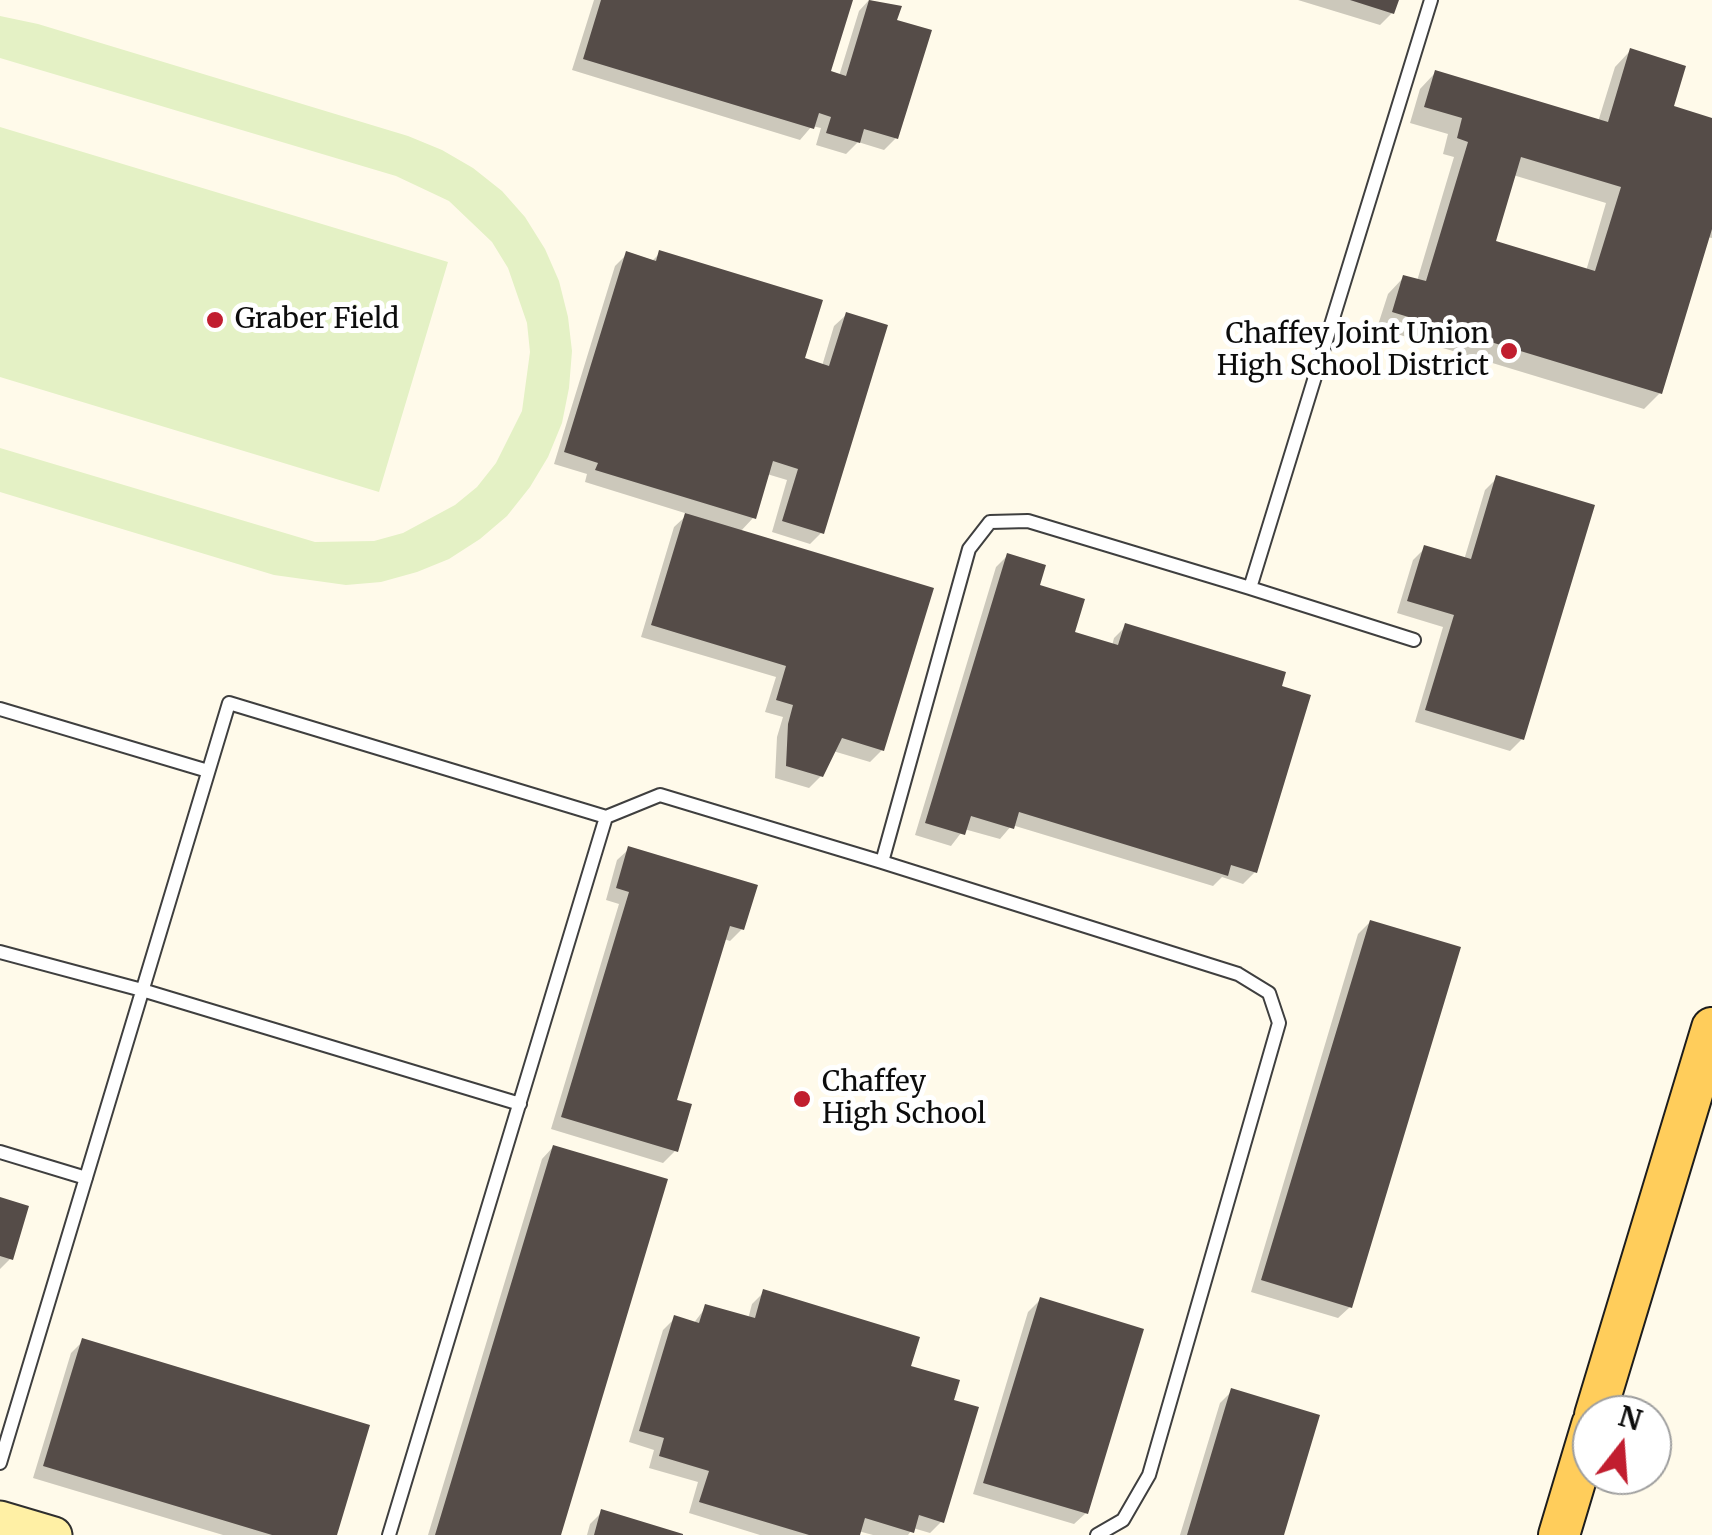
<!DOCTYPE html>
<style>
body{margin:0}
#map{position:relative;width:1712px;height:1535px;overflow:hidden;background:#fffaea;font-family:Merriweather,serif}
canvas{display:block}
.north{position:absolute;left:1572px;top:1395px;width:100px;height:100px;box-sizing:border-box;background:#fff;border:2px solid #9e9e9e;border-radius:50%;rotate:17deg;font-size:28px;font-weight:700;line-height:40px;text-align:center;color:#0c0c0c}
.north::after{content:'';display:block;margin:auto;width:35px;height:45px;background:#c11e2f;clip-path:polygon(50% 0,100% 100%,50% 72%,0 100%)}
</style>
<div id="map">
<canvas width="1712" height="1535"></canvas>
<div class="north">N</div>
</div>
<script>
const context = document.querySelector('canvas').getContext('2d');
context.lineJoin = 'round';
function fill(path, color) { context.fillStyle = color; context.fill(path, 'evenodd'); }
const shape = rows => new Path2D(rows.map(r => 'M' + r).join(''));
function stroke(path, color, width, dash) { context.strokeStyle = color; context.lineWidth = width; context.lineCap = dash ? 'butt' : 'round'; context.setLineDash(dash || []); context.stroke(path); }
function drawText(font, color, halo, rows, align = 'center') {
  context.font = font + ' Merriweather,serif'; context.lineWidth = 10; context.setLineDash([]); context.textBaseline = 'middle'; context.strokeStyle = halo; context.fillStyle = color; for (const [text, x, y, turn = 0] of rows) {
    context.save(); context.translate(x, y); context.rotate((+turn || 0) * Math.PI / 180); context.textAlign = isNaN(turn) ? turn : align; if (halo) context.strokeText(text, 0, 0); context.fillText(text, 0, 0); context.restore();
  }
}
fill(shape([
 [0,16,38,24,408,136,442,150,473,168,502,191,525,217,545,249,559,281,568,317,572,351,569,388,562,423,548,457,530,487,507,516,480,539,449,559,417,572,381,582,346,585,274,575,0,492,0,448,315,542,374,541,403,533,455,505,477,487,496,463,522,411,530,352,527,323,508,268,492,242,449,201,396,176,0,58],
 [0,127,448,262,379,492,0,377]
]), '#e4f1c5');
fill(shape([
 [594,0,850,0,828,73,839,76,859,11,869,0,899,8,894,22,896,138,884,150,858,142,846,154,816,145,821,128,812,126,800,140,572,70],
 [1298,0,1396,0,1392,13,1380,25],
 [1630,51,1671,108,1712,120,1712,238,1707,237,1660,393,1644,409,1377,328,1388,294,1403,278,1417,281,1454,157,1443,154,1448,134,1410,123,1420,89,1435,73,1598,122,1615,67],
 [1513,175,1606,203,1586,271,1493,243],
 [660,253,802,360,822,366,834,326,846,315,822,532,810,544,772,532,787,480,767,474,753,518,740,532,882,750,870,762,833,751,821,776,809,788,775,778,777,737,783,717,765,712,776,677,641,637,674,527,688,514,585,482,587,474,554,464,615,266,627,254,651,262],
 [1497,478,1522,739,1510,751,1415,722,1443,627,1397,613,1413,560,1425,548,1464,560,1485,490],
 [1008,555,1037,587,1072,634,1112,646,1114,638,1126,626,1255,872,1243,884,1222,877,1213,886,1012,825,1000,839,964,829,951,846,915,835,996,567],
 [629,849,742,929,730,941,724,939,674,1102,675,1151,663,1163,551,1129,619,904,606,900,617,860],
 [1370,922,1350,1307,1338,1318,1251,1292,1358,934],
 [553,1147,558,1535,428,1535,542,1159],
 [0,1200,11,1258,0,1269],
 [764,1292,908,1367,951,1401,942,1521,930,1533,913,1528,908,1535,873,1535,858,1531,857,1535,760,1535,689,1513,698,1482,649,1468,654,1450,629,1442,663,1330,675,1318,693,1324,706,1307,748,1319,752,1304],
 [1040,1300,1086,1513,1074,1524,973,1494,1028,1312],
 [83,1341,335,1535,223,1535,33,1478,71,1353],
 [1232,1391,1281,1535,1180,1535,1220,1403],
 [602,1512,677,1535,587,1535,590,1524]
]), '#0003');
fill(shape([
 [601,0,853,0,831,71,846,76,869,0,902,6,897,20,932,30,898,139,864,129,860,143,826,133,831,117,819,113,814,129,583,59],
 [1350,0,1399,0,1394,14],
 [1630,48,1686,66,1674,106,1712,118,1712,229,1662,394,1392,312,1403,275,1426,281,1468,142,1457,138,1462,118,1424,107,1435,70,1608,122],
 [1521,157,1621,187,1595,271,1496,241],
 [659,250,823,300,805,358,829,366,846,312,888,325,824,534,782,521,798,469,773,461,756,519,595,470,598,463,564,452,626,251,656,261],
 [1496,475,1595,505,1524,740,1425,710,1454,615,1407,601,1424,545,1471,559],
 [685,513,934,588,884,751,842,738,823,777,786,766,788,724,793,705,776,700,786,666,651,625],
 [1007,553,1046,565,1040,585,1085,599,1075,632,1118,645,1125,623,1286,672,1282,686,1311,695,1257,873,1231,865,1228,876,1019,812,1014,829,971,816,965,835,925,823],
 [628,846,758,885,744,930,730,926,677,1100,692,1104,678,1152,561,1117,629,892,616,888],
 [1370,920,1461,947,1352,1308,1261,1280],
 [553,1145,668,1179,561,1535,435,1535],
 [0,1197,29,1206,13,1260,0,1256],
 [763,1289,920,1337,911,1366,960,1380,954,1400,979,1407,944,1523,919,1515,914,1533,865,1518,860,1535,809,1535,699,1502,709,1471,659,1456,664,1438,639,1431,674,1315,699,1323,705,1304,755,1318],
 [1040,1297,1144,1329,1088,1514,983,1483],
 [82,1338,370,1425,337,1535,272,1535,43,1466],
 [1231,1388,1320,1415,1284,1535,1187,1535],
 [601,1509,683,1534,683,1535,594,1535]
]), '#554c48');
const lane = shape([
 [1250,588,1414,640],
 [0,709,208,771],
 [606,817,660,795,882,862],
 [0,952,142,990,520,1104],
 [0,1152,86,1178],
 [0,1463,229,703,606,817,389,1535],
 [1097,1535,1123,1520,1149,1475,1279,1023,1269,993,1238,974,882,862,969,549,990,522,1028,521,1250,588,1431,0]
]);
const secondary = shape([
 [0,1519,54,1535]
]);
const primary = shape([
 [1595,1415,1712,1028],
 [1559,1535,1592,1425]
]);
stroke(lane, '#3f3f3f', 16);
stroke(secondary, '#2e2e2e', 39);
stroke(primary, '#1d1d1d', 44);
stroke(lane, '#fff', 12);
stroke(secondary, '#fff0a5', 35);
stroke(primary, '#ffcd5b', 40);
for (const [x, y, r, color] of [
 [215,320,10,"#c11e2f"],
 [1509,351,10,"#c11e2f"],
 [802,1099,10,"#c11e2f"]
]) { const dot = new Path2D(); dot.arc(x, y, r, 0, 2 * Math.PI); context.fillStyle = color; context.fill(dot); stroke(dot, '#fff', 4); }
drawText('28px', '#0c0c0c', '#fff', [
 ["Graber Field",235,320],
 ["Chaffey Joint Union",1489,335,"right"],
 ["High School District",1489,367,"right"],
 ["Chaffey",822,1083],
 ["High School",822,1115]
], 'left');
</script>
